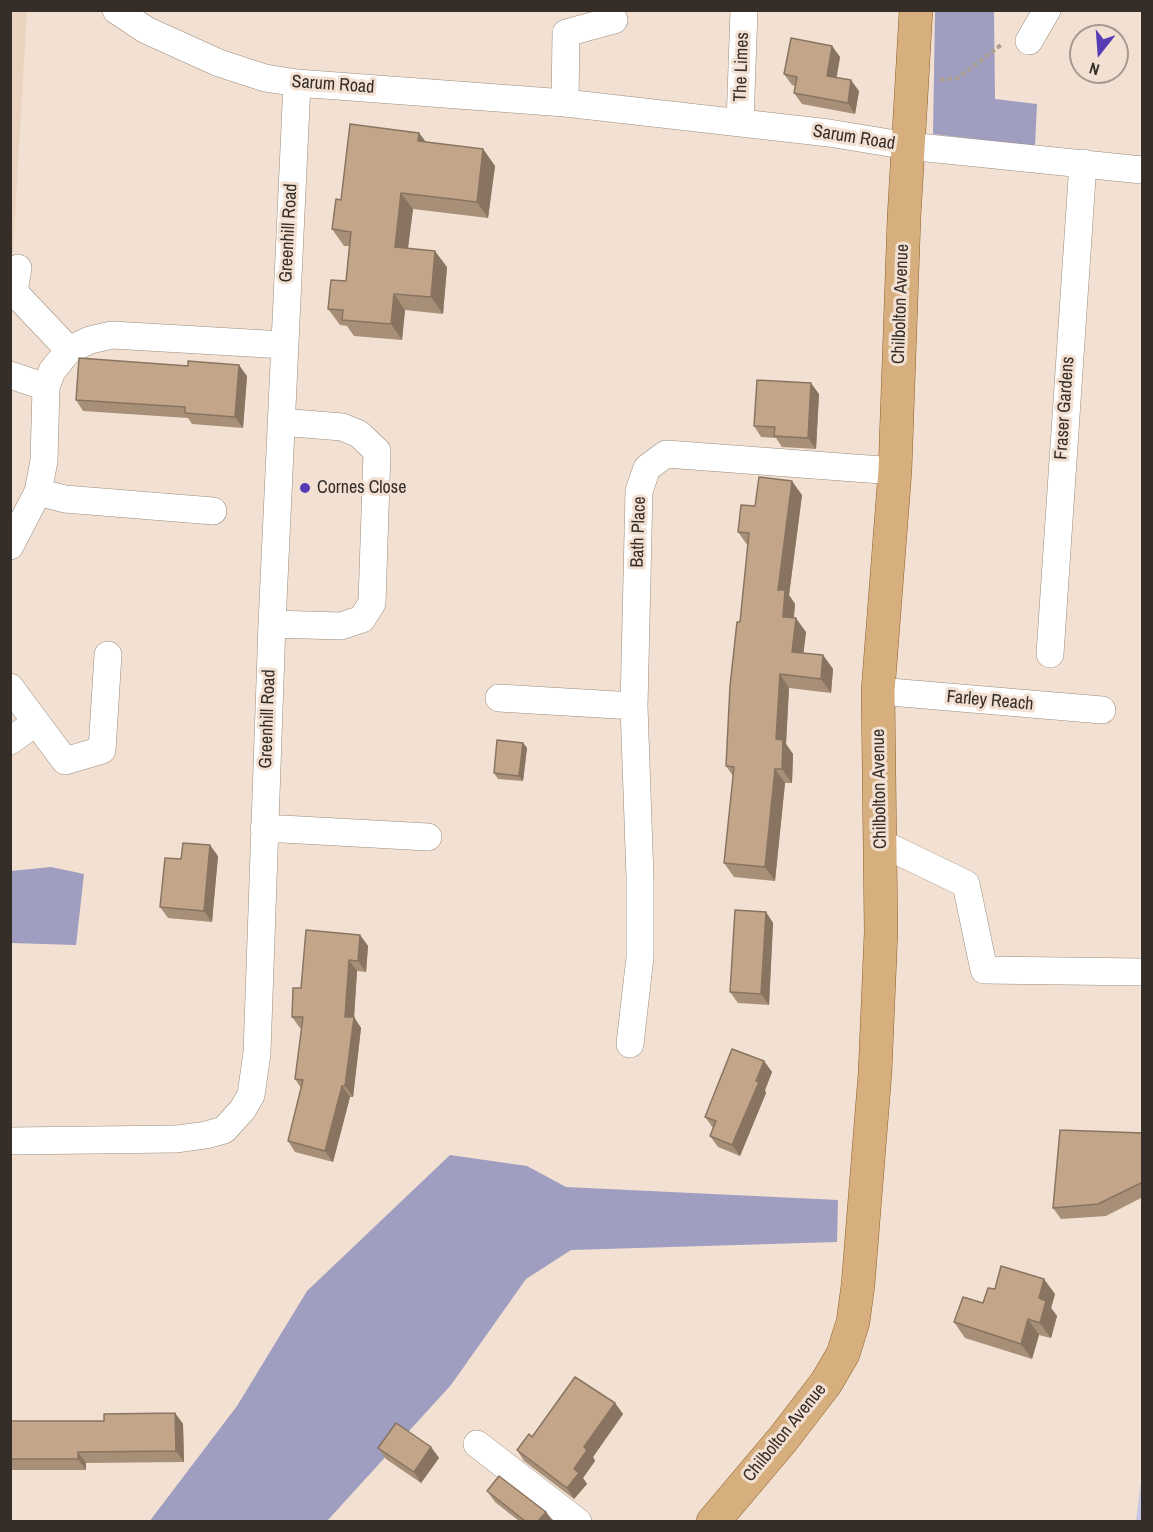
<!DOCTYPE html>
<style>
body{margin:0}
#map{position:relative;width:1153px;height:1532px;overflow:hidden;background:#f2e1d2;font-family:"Archivo Narrow",sans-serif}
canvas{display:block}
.frame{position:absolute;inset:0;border:12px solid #352e28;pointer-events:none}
.north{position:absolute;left:1069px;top:24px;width:60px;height:60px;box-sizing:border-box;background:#f2e1d2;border:2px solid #a6998e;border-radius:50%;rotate:197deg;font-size:16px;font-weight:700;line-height:24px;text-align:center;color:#352e28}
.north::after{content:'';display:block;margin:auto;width:21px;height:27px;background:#583cb4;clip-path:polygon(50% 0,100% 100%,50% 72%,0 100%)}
</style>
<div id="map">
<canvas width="1153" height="1532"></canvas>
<div class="frame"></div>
<div class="north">N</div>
</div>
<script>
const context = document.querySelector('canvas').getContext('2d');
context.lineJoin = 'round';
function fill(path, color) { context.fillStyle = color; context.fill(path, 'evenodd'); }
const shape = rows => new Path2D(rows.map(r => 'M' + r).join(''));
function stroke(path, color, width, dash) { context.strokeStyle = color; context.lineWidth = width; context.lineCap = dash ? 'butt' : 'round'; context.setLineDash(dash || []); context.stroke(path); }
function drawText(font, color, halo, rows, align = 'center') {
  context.font = font + ' "Archivo Narrow",sans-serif'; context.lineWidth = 6; context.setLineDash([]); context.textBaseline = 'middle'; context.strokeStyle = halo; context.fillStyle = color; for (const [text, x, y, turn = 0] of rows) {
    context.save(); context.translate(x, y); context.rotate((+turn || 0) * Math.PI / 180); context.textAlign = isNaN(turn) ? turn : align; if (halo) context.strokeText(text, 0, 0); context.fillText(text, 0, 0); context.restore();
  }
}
fill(shape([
 [11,11,27,11,11,283]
]), '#ead4bf');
fill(shape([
 [1142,1474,1142,1521,1136,1521]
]), '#c8c7e4');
fill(shape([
 [935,11,994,11,995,99,1037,104,1035,146,933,134],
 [51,867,84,874,76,945,11,943,11,871],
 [450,1155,527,1166,566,1187,838,1200,837,1242,571,1250,526,1279,451,1385,327,1521,149,1522,237,1406,307,1291]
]), '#9f9dc0');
const minor = shape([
 [116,10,146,30,219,63,265,78,297,83,565,103,829,133,908,146,1142,170],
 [1029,41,1047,10],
 [565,103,566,33,614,20],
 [740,123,744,10],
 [18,268,14,292,69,350],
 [10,375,46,387],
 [38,492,65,499,213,511],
 [10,546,38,492,44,461,46,387,52,371,69,350,90,340,112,335,284,345],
 [272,624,341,626,362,619,372,603,377,451,359,434,342,427,281,422],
 [1050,654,1083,163],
 [10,687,65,761,102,750,108,655],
 [878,691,1102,710],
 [499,698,634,706],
 [10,741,36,722],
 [264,828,428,837],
 [881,843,966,884,984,970,1142,972],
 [630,1044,640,957,640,878,634,706,639,491,647,468,666,454,895,471],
 [10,1141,177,1139,206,1135,224,1130,243,1109,251,1095,257,1053,272,624,297,83],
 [477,1444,578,1522]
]);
const major = shape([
 [713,1522,783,1439,826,1383,843,1354,853,1322,858,1285,875,1073,881,932,878,691,895,471,904,218,916,10]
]);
stroke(minor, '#9a8b7c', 28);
stroke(major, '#8d5f29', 34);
stroke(shape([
 [940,80,958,78,1002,44]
]), '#ac9e93', 4, [4.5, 3]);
stroke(minor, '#fff', 27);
stroke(major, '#d7af7f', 33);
fill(shape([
 [832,46,840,57,836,77,859,91,855,114,802,104,794,93,795,86,792,85,784,74],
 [419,133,426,142,483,149,495,166,488,218,413,209,408,248,447,267,443,314,405,310,402,340,354,336,347,326,340,325,328,309,346,281,349,246,344,246,332,229,341,200],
 [247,376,243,428,192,424,188,418,83,411,76,400],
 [819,394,816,449,782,447,776,438,761,437,754,426],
 [802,495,789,595,795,604,794,618,806,632,803,653,823,655,833,669,831,693,789,688,786,744,793,754,792,783,785,783,775,881,734,877,724,863,733,776,726,766,748,546,738,532,755,506],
 [523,743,527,748,523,781,498,779,494,773],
 [218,856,212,922,168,918,160,907],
 [766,912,773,923,769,1005,738,1003,730,992],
 [360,935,368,946,366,972,357,971,354,1017,361,1028,353,1097,350,1097,333,1162,295,1152,288,1141,301,1088,295,1079,302,1028,300,1028,292,1017,301,988],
 [764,1061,772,1072,765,1090,766,1093,740,1156,718,1147,710,1136,713,1128,705,1117],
 [1143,1133,1143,1197,1106,1216,1061,1219,1053,1208],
 [995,1289,1055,1294,1051,1308,1057,1316,1051,1338,1039,1335,1032,1359,965,1338,954,1322,983,1303],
 [615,1403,623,1414,593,1457,595,1461,583,1478,587,1484,574,1499,524,1461,517,1450,532,1437],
 [175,1413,183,1424,184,1462,86,1463,86,1470,10,1470,10,1421,104,1421],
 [431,1447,439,1458,421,1483,386,1459,378,1448],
 [487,1491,546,1512,553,1521,519,1521,495,1502]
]), '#a88f77');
fill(shape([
 [832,46,840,57,835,87,827,76],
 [851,80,859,91,855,114,848,103],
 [419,133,431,149,418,141],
 [483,149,495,166,488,218,477,202],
 [401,193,413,209,406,263,395,247],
 [435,251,447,267,443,314,431,297],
 [394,294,405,310,402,340,391,324],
 [239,365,247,376,243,428,235,417],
 [811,383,819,394,816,449,808,438],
 [792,481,802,495,789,595,795,604,792,631,783,617,778,590],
 [796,618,806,632,802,666,792,652],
 [823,655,833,669,831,693,821,679],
 [780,674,789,688,786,744,793,754,792,783,782,769,776,739],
 [523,743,527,748,523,781,519,776],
 [775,769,785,783,775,881,765,867],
 [210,845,218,856,212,922,204,911],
 [766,912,773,923,769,1005,761,994],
 [360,935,368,946,366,972,358,961],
 [349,960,357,971,354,1018,354,1017,361,1028,353,1097,345,1086,345,1017],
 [764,1061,772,1072,765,1090,766,1093,740,1156,732,1145],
 [342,1086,350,1097,333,1162,325,1151],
 [1044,1279,1055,1294,1051,1308,1057,1316,1051,1338,1040,1323,1039,1298],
 [1028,1319,1039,1335,1032,1359,1021,1344],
 [615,1403,623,1414,593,1457,595,1461,583,1478,587,1484,574,1499,567,1488,574,1469,584,1447],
 [175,1413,183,1424,184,1462,176,1451],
 [431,1447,439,1458,421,1483,414,1472],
 [78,1452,86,1463,86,1470,78,1459],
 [546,1512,553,1521,538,1521]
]), '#887461');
const building = shape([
 [791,38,832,46,827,76,851,80,848,103,794,93,797,77,784,74,791,38],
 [350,124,419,133,418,141,483,149,477,202,401,193,395,247,435,251,431,297,394,294,391,324,342,320,343,310,328,309,331,280,346,281,351,232,332,229,336,199,341,200,350,124],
 [79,358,188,366,188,361,239,365,235,417,185,413,185,407,76,400,79,358],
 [757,380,811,383,808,438,774,436,775,427,754,426,757,380],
 [759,477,792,481,778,590,785,590,783,617,796,618,792,652,823,655,821,679,780,674,776,739,783,740,782,769,775,769,765,867,724,863,734,767,726,766,730,686,737,622,740,622,749,533,738,532,741,505,755,506,759,477],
 [497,740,523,743,519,776,494,773,497,740],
 [183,843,210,845,204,911,160,907,165,858,181,859,183,843],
 [735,910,766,912,761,994,730,992,735,910],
 [306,930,360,935,358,961,349,960,345,1017,354,1017,345,1086,342,1086,325,1151,288,1141,303,1080,295,1079,303,1017,292,1017,293,988,301,988,306,930],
 [732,1049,764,1061,756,1081,759,1082,732,1145,710,1136,716,1121,705,1117,732,1049],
 [1060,1130,1143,1133,1143,1182,1098,1204,1053,1208,1060,1130],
 [1001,1266,1044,1279,1039,1298,1046,1301,1040,1323,1028,1319,1021,1344,954,1322,963,1297,983,1303,988,1288,995,1289,1001,1266],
 [575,1377,615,1403,584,1447,587,1450,574,1469,579,1473,567,1488,517,1450,529,1434,532,1437,575,1377],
 [175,1413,176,1451,78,1452,78,1459,10,1459,10,1421,104,1421,104,1414,175,1413],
 [396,1423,431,1447,414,1472,378,1448,396,1423],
 [499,1476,546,1512,538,1521,525,1521,487,1491,499,1476]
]);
fill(building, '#c3a68a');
stroke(building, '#887461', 1.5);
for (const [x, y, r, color] of [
 [305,488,6,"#583cb4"]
]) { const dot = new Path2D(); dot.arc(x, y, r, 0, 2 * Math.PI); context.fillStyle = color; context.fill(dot); stroke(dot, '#f2e1d2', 2); }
drawText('18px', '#352e28', '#f2e1d2', [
 ["The Limes",742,67,-88],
 ["Sarum Road",333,85,4],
 ["Sarum Road",854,138,9],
 ["Greenhill Road",289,233,-87],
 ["Chilbolton Avenue",901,304,-88],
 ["Fraser Gardens",1065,408,-86],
 ["Bath Place",639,532,-88],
 ["Farley Reach",990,701,5],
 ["Greenhill Road",268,719,-88],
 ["Chilbolton Avenue",880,789,-91],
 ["Chilbolton Avenue",785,1433,-51]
]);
drawText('18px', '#352e28', '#f2e1d2', [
 ["Cornes Close",317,488]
], 'left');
</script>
